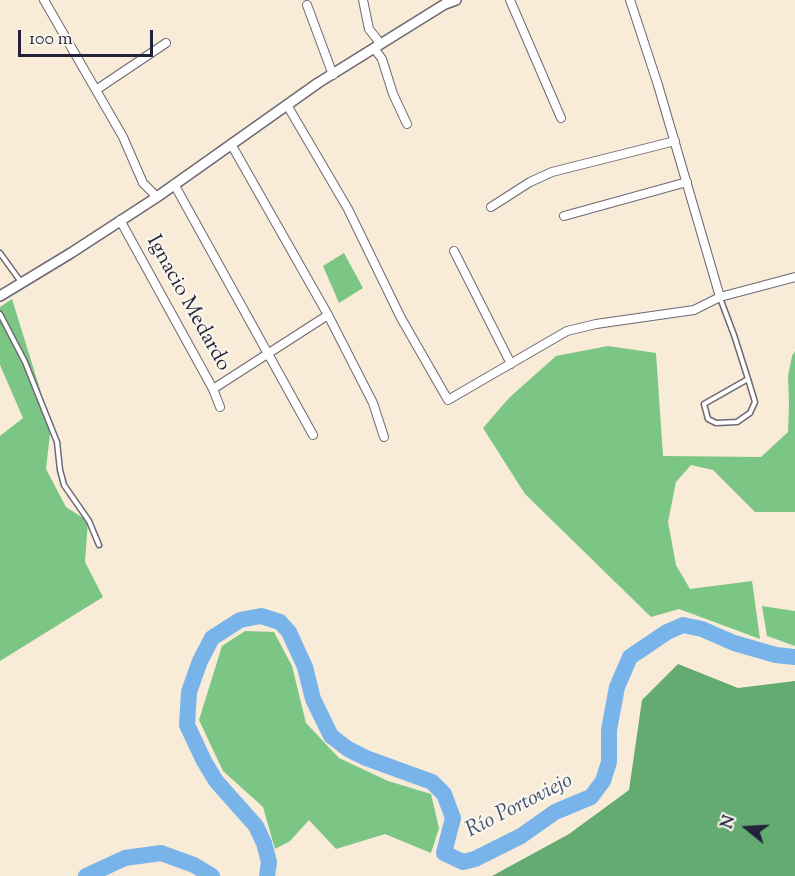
<!DOCTYPE html>
<meta charset="utf-8">
<style>
body{margin:0}
#map{position:relative;width:795px;height:876px;overflow:hidden;background:#f8ebd8;font-family:"Sorts Mill Goudy",serif}
canvas{display:block}
.north{position:absolute;left:717px;top:798px;width:60px;height:60px;-webkit-text-stroke:4px #fbf7ec;paint-order:stroke;rotate:288deg;font-size:16px;font-weight:700;line-height:24px;text-align:center;color:#22223b}
.north::after{content:'';display:block;margin:auto;width:21px;height:27px;background:#22223b;clip-path:polygon(50% 0,100% 100%,50% 72%,0 100%)}
.scale{position:absolute;left:18px;top:30px;width:135px;height:27px;box-sizing:border-box;border:3px solid #22223b;border-top:0;padding-left:8px;font-size:18px;line-height:21px;white-space:nowrap;color:#22223b;-webkit-text-stroke:4px #fbf7ec;paint-order:stroke}
</style>
<div id="map">
<canvas width="795" height="876"></canvas>
<div class="north">N</div>
<div class="scale">100 m</div>
</div>
<script>
const context = document.querySelector('canvas').getContext('2d');
context.lineJoin = 'round';
function fill(path, color) { context.fillStyle = color; context.fill(path, 'evenodd'); }
const shape = rows => new Path2D(rows.map(r => 'M' + r).join(''));
function stroke(path, color, width, dash) { context.strokeStyle = color; context.lineWidth = width; context.lineCap = dash ? 'butt' : 'round'; context.setLineDash(dash || []); context.stroke(path); }
function drawText(font, color, halo, rows, align = 'center') {
  context.font = font + ' "Sorts Mill Goudy",serif'; context.lineWidth = 4.5; context.setLineDash([]); context.textBaseline = 'middle'; context.strokeStyle = halo; context.fillStyle = color; for (const [text, x, y, turn = 0] of rows) {
    context.save(); context.translate(x, y); context.rotate((+turn || 0) * Math.PI / 180); context.textAlign = isNaN(turn) ? turn : align; if (halo) context.strokeText(text, 0, 0); context.fillText(text, 0, 0); context.restore();
  }
}
fill(shape([
 [344,253,363,288,339,303,323,266],
 [12,299,51,425,46,469,66,507,88,521,85,562,103,597,0,661,0,436,23,418,0,365,0,307],
 [608,346,656,353,663,456,761,457,788,432,789,404,788,376,792,356,795,351,795,512,755,512,713,470,691,465,676,482,668,522,676,565,690,589,752,581,760,639,679,609,651,617,525,494,483,428,509,398,556,356],
 [762,606,795,611,795,646,767,636],
 [245,631,274,632,292,666,306,723,339,758,388,781,431,794,439,828,431,853,385,834,336,849,309,820,290,841,275,849,263,807,223,771,199,720,222,646]
]), '#7bc684');
fill(shape([
 [678,664,738,688,795,681,795,876,492,876,569,834,629,790,642,700]
]), '#64ab72');
stroke(shape([
 [86,876,125,858,161,853,194,865,212,876],
 [267,876,269,862,264,843,256,826,216,781,204,761,187,725,189,692,200,661,212,638,240,620,261,616,280,622,289,632,305,667,313,699,331,736,348,749,366,758,432,782,444,794,453,818,444,853,463,862,475,859,521,836,555,812,591,797,603,781,609,762,609,730,617,687,630,657,667,632,683,625,702,629,734,643,776,655,795,657]
]), '#78b4ea', 16);
const service = shape([
 [0,253,21,282],
 [720,298,734,335,748,379,755,402,750,413,737,422,716,423,708,419,704,404,748,379],
 [0,314,25,362,57,442,60,470,64,485,89,521,99,545]
]);
const minor = shape([
 [44,0,123,137,143,183,157,197],
 [363,0,369,29,380,43],
 [510,0,561,118],
 [307,5,333,75],
 [374,48,382,59,393,94,407,124],
 [96,90,166,43],
 [287,105,348,209,401,318,448,400,567,331,596,324,694,310,720,297,658,85,630,0],
 [231,144,328,315,373,403,384,437],
 [174,184,313,435],
 [491,207,530,182,552,172,675,141],
 [564,216,687,182],
 [120,220,213,389,220,407],
 [454,251,511,364],
 [720,297,795,277],
 [213,389,328,315]
]);
const tertiary = shape([
 [0,296,71,253,157,197,318,83,445,4,456,0]
]);
stroke(service, '#6d6872', 7);
stroke(minor, '#6d6872', 10);
stroke(tertiary, '#6d6872', 12);
stroke(service, '#fff', 4);
stroke(minor, '#fff', 8);
stroke(tertiary, '#fff', 9);
drawText('21px', '#22223b', '#fbf7ec', [
 ["Ignacio Medardo",187,304,61]
]);
drawText('italic 22px', '#405578', '#fbf7ec', [
 ["Río Portoviejo",520,807,-27]
]);
</script>
